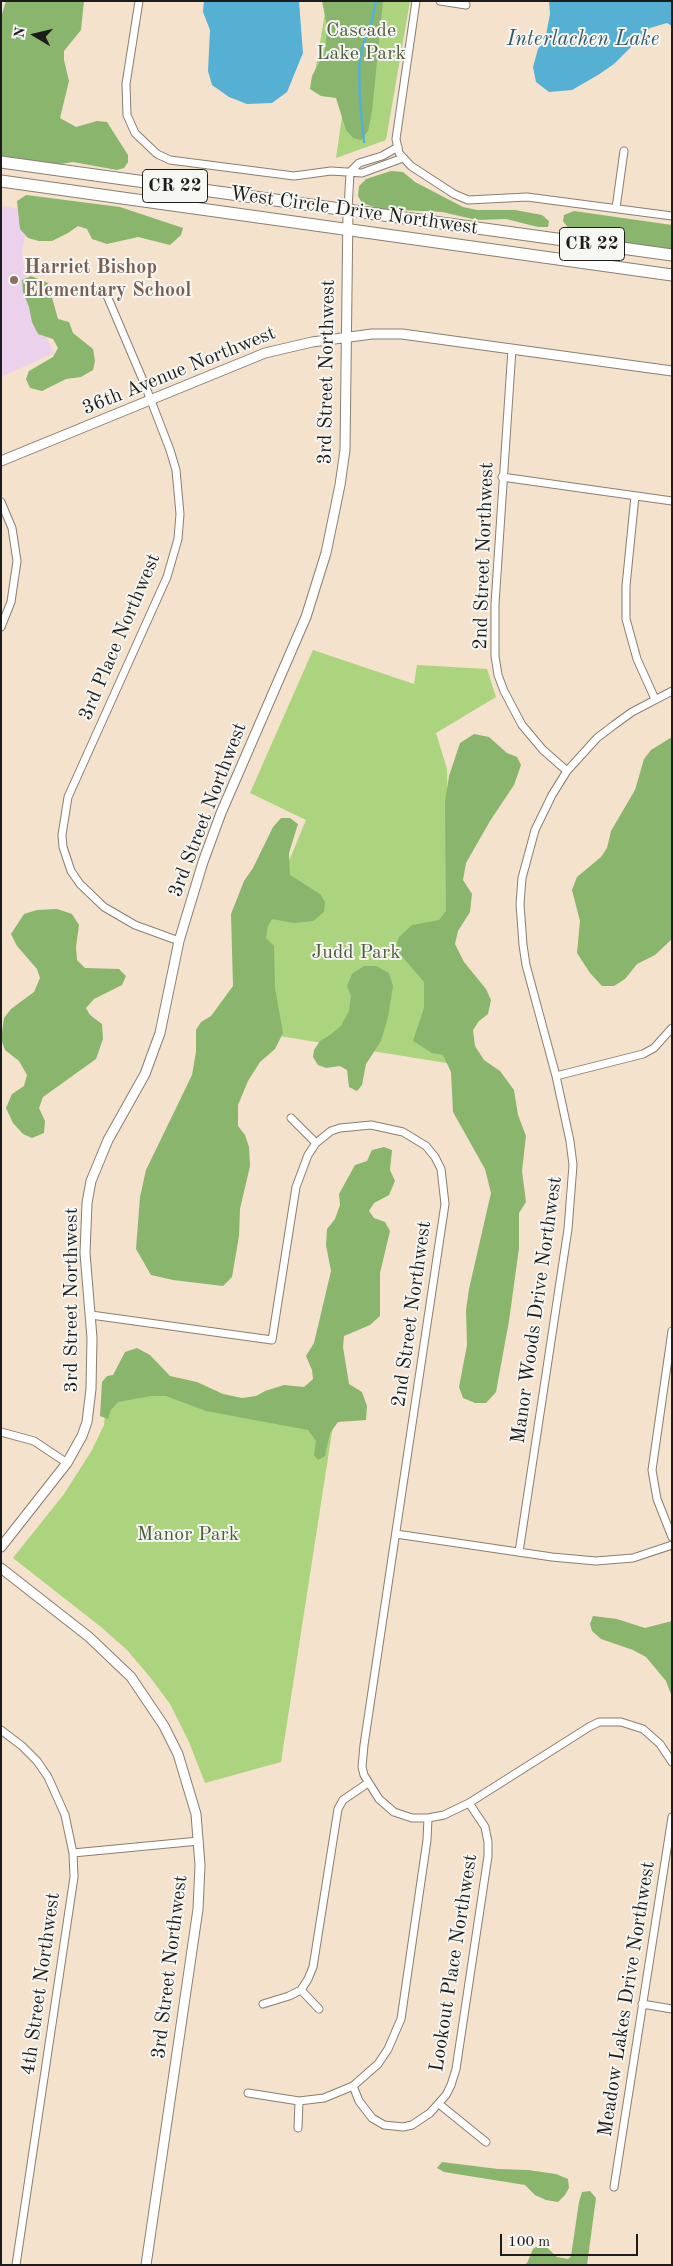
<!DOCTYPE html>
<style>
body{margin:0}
#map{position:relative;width:673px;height:2266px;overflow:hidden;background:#f4e2cc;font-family:"Old Standard TT",serif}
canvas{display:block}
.frame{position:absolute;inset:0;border:2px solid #1c1c1c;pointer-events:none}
.north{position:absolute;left:10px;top:10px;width:50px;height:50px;-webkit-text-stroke:4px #f6f6f2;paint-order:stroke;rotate:279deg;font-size:14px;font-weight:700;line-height:20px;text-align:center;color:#1c1c1c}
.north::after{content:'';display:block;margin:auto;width:18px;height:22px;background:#1c1c1c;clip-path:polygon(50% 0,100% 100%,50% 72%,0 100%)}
.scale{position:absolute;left:500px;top:2234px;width:138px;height:22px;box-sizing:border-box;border:2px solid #1c1c1c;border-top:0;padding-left:6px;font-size:15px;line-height:18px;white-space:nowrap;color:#1c1c1c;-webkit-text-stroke:4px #f6f6f2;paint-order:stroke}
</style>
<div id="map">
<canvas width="673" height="2266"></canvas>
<div class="frame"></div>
<div class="north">N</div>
<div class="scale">100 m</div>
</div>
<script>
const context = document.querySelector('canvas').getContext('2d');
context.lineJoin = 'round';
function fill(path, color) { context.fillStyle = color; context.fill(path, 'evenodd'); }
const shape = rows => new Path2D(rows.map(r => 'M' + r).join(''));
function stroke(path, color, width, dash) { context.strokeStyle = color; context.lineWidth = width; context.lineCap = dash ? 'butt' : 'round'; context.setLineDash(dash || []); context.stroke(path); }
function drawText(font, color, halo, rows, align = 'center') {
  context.font = font + ' "Old Standard TT",serif'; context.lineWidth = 4; context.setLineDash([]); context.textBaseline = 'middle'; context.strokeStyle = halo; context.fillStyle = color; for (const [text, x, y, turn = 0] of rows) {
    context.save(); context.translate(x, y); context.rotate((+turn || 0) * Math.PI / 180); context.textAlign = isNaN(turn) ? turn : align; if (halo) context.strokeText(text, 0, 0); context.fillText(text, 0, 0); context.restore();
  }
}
fill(shape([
 [1,206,29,210,22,254,31,306,54,353,1,377]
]), '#ebd1ec');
fill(shape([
 [327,1,410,1,386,140,336,158,346,89,313,84],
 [313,650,414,684,417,665,487,669,496,697,436,733,447,769,452,975,471,1067,236,1029,270,907,306,820,250,793],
 [108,1382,334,1419,281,1762,205,1783,189,1742,170,1704,150,1677,127,1650,101,1627,13,1558,64,1494,92,1450,104,1425]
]), '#acd37e');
fill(shape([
 [6,1,84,1,81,30,64,51,64,60,69,81,60,118,76,127,97,121,107,122,128,155,128,162,124,168,117,170,73,162,60,164,1,156,1,17],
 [322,1,383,1,372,112,368,131,361,140,353,138,346,130,336,98,321,96,310,89,312,76,325,51,327,26],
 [391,171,403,172,415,182,463,207,477,210,515,210,542,215,549,221,548,227,538,227,506,219,477,220,442,212,380,209,362,203,358,196,359,186,366,179],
 [26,195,120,207,183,228,181,235,170,245,138,237,107,244,92,239,87,229,78,226,68,233,52,241,39,241,28,238,20,229,17,201],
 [574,211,672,225,672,254,603,242,596,235,569,229,563,221,564,215],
 [31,276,48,283,58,319,69,322,73,333,93,349,95,361,93,370,81,377,66,379,42,391,30,388,26,379,29,371,53,357,58,348,53,339,38,334,32,322,29,307,23,292,22,280],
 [474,734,489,737,507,753,517,757,521,765,514,785,490,821,466,863,463,880,472,894,470,912,458,931,455,944,464,962,486,989,491,1000,488,1014,479,1021,473,1030,475,1046,484,1060,500,1071,514,1090,518,1115,526,1136,522,1171,526,1202,519,1213,519,1248,509,1321,496,1392,486,1403,475,1403,463,1398,459,1387,467,1345,466,1310,469,1289,491,1193,485,1169,453,1112,451,1072,443,1055,432,1053,413,1041,424,1008,424,982,400,954,397,943,399,937,412,925,439,920,446,911,445,802,449,776,460,743],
 [672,737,672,939,655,955,637,964,625,979,614,986,602,986,590,973,577,953,580,921,572,890,577,877,601,857,607,848,611,831,635,790,644,759,651,750],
 [281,818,290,818,298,824,289,853,290,875,320,894,325,902,324,912,313,921,294,923,272,919,268,926,266,938,274,946,275,988,283,1033,275,1049,260,1062,248,1081,238,1105,238,1126,245,1135,249,1147,250,1166,240,1209,239,1236,232,1277,223,1286,173,1280,151,1275,136,1249,140,1197,146,1170,192,1075,196,1052,196,1030,201,1022,211,1016,233,986,231,914,244,881,253,868,273,827],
 [57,909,72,914,79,925,76,947,77,960,85,968,119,969,126,976,122,985,94,999,86,1008,90,1015,102,1024,103,1039,96,1059,43,1097,39,1108,45,1121,44,1133,32,1138,23,1134,13,1123,6,1108,12,1094,24,1086,27,1075,19,1061,5,1050,1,1039,4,1018,11,1009,34,992,40,978,37,969,17,946,11,934,24,914,37,910],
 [364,966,376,966,389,973,393,986,388,1017,381,1041,366,1064,362,1085,357,1091,349,1087,347,1070,340,1066,326,1068,318,1065,313,1057,314,1050,320,1041,330,1035,341,1026,349,1011,351,996,347,986,352,974],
 [384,1147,392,1150,390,1170,395,1181,389,1195,374,1203,369,1211,374,1218,385,1222,390,1231,380,1273,380,1316,370,1325,344,1336,343,1347,349,1384,362,1392,367,1406,366,1420,338,1422,330,1433,325,1456,318,1460,314,1455,316,1441,308,1430,206,1411,166,1396,151,1396,118,1402,111,1410,108,1419,100,1416,102,1382,107,1376,113,1375,125,1352,137,1348,150,1355,170,1376,197,1382,223,1394,242,1398,256,1396,265,1391,284,1385,304,1387,313,1379,312,1370,306,1356,314,1343,331,1271,326,1245,327,1229,335,1219,340,1205,339,1194,355,1165,367,1161,372,1150],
 [593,1616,617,1619,645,1628,672,1621,672,1697,666,1681,646,1657,633,1650,601,1639,592,1631,590,1624],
 [442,2162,498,2169,528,2170,556,2174,568,2179,569,2188,565,2195,558,2202,546,2200,535,2195,525,2185,444,2172,437,2168],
 [590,2191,596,2198,587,2265,524,2265,527,2263,533,2249,542,2243,557,2257,568,2259,571,2256,579,2202,582,2192]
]), '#89b56d');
fill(shape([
 [204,1,299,1,303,53,287,92,272,103,247,104,229,97,212,85,208,71,210,30,203,12],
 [549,1,672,1,672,26,667,23,650,28,614,64,598,75,572,90,549,92,536,82,533,67,538,49,546,35,550,14]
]), '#55b0d3');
stroke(shape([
 [364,142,360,101,359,69,362,48,372,20,376,1]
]), '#55b0d3', 2.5);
const minor = shape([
 [139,1,126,84,127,115,135,133,157,154,170,160,294,176,331,171,362,173,403,158],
 [416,1,396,139,399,153,411,166,454,194,468,200,527,197,672,216],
 [440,1,466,5],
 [350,172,359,163,382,156,398,147],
 [616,208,624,151],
 [348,210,350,172],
 [105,291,145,385,170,450,176,470,180,514,178,539,167,577,68,797,62,835,63,847,71,871,80,884,104,907,135,925,179,941],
 [512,349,495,604,495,656,498,675,504,691,522,725,543,750,567,771],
 [502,477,672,501],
 [635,496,626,586,626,619,637,659,655,699],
 [1,502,12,528,17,561,11,602,1,627],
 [556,1076,643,1054,654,1048,672,1028],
 [291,1118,316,1143],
 [91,1315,272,1340,296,1187,308,1155,316,1143,331,1131,340,1128,371,1125,403,1132,426,1146,435,1157,441,1169,445,1204,364,1745,362,1767,364,1775,379,1799,394,1812,412,1818,428,1818,444,1815,469,1803,589,1727,599,1722,621,1722,643,1729,660,1744,672,1762],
 [672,1331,652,1470,657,1499,672,1537],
 [1,1432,34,1441,67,1463],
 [396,1534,552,1557,596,1561,633,1558,672,1545],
 [519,1552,568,1229,573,1165,570,1141,556,1076,526,965,523,945,520,904,522,878,535,830,552,795,567,771,597,738,614,725,632,712,672,691],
 [1,1730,22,1746,37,1761,48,1777,65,1815,73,1853,74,1877,16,2265],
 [73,1853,199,1841],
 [301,1990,319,2009],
 [263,2004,289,1996,301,1990,308,1979,313,1967,338,1809,343,1800,368,1783],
 [642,2004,672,2009],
 [353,2086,359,2101,372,2118,384,2125,403,2127,412,2125,430,2113,446,2095,451,2085,456,2069,488,1856,488,1842,485,1827,469,1803],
 [248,2093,299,2101,324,2098,353,2086,378,2064,388,2049,401,2019,427,1840,428,1818],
 [439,2104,486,2142],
 [298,2128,299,2101],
 [614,2187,672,1817]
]);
const tertiary = shape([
 [1,461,265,353,312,342,372,334,402,334,672,371],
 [1,1547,67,1463,82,1436,87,1422,91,1389,92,1338,85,1253,87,1203,91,1181,108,1140,145,1074,160,1033,179,941,203,862,221,813,306,617,326,553,340,485,345,450,348,210],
 [1,1568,89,1637,131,1677,164,1726,178,1754,196,1814,200,1865,198,1909,146,2265]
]);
const primary = shape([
 [1,162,672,255],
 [1,181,672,275]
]);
stroke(minor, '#887f74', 9);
stroke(tertiary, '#887f74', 11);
stroke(primary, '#887f74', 13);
stroke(minor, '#fff', 7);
stroke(tertiary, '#fff', 9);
stroke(primary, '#fff', 11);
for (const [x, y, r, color] of [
 [14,280,5,"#8d6e63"]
]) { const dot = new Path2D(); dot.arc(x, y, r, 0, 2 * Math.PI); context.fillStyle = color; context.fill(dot); stroke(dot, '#f6f6f2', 2); }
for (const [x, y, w] of [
 [175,186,65],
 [592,244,65]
]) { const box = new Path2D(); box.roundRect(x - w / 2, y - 16.5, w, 33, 4); context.fillStyle = '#f6f6f2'; context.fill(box); stroke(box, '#1c1c1c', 1); }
drawText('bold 19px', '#1c1c1c', null, [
 ["CR 22",175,186],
 ["CR 22",592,244]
]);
drawText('20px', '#4e5c3e', '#f6f6f2', [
 ["Cascade",361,31],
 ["Lake Park",361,54],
 ["Judd Park",356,953],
 ["Manor Park",188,1535]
]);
drawText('20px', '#1c1c1c', '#f6f6f2', [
 ["West Circle Drive Northwest",354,211,8],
 ["36th Avenue Northwest",179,371,-22],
 ["3rd Street Northwest",327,372,-89],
 ["2nd Street Northwest",484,556,-88],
 ["3rd Place Northwest",120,637,-67],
 ["3rd Street Northwest",208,810,-69],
 ["3rd Street Northwest",72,1300,-90],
 ["Manor Woods Drive Northwest",537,1310,-82],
 ["2nd Street Northwest",412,1314,-82],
 ["Lookout Place Northwest",454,1963,-81],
 ["3rd Street Northwest",170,1967,-83],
 ["4th Street Northwest",41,1984,-82],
 ["Meadow Lakes Drive Northwest",627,1999,-81]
]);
drawText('bold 20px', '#785e54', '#f6f6f2', [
 ["Harriet Bishop",24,268],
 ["Elementary School",24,291]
], 'left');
drawText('italic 21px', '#335765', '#f6f6f2', [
 ["Interlachen Lake",583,39]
]);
</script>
